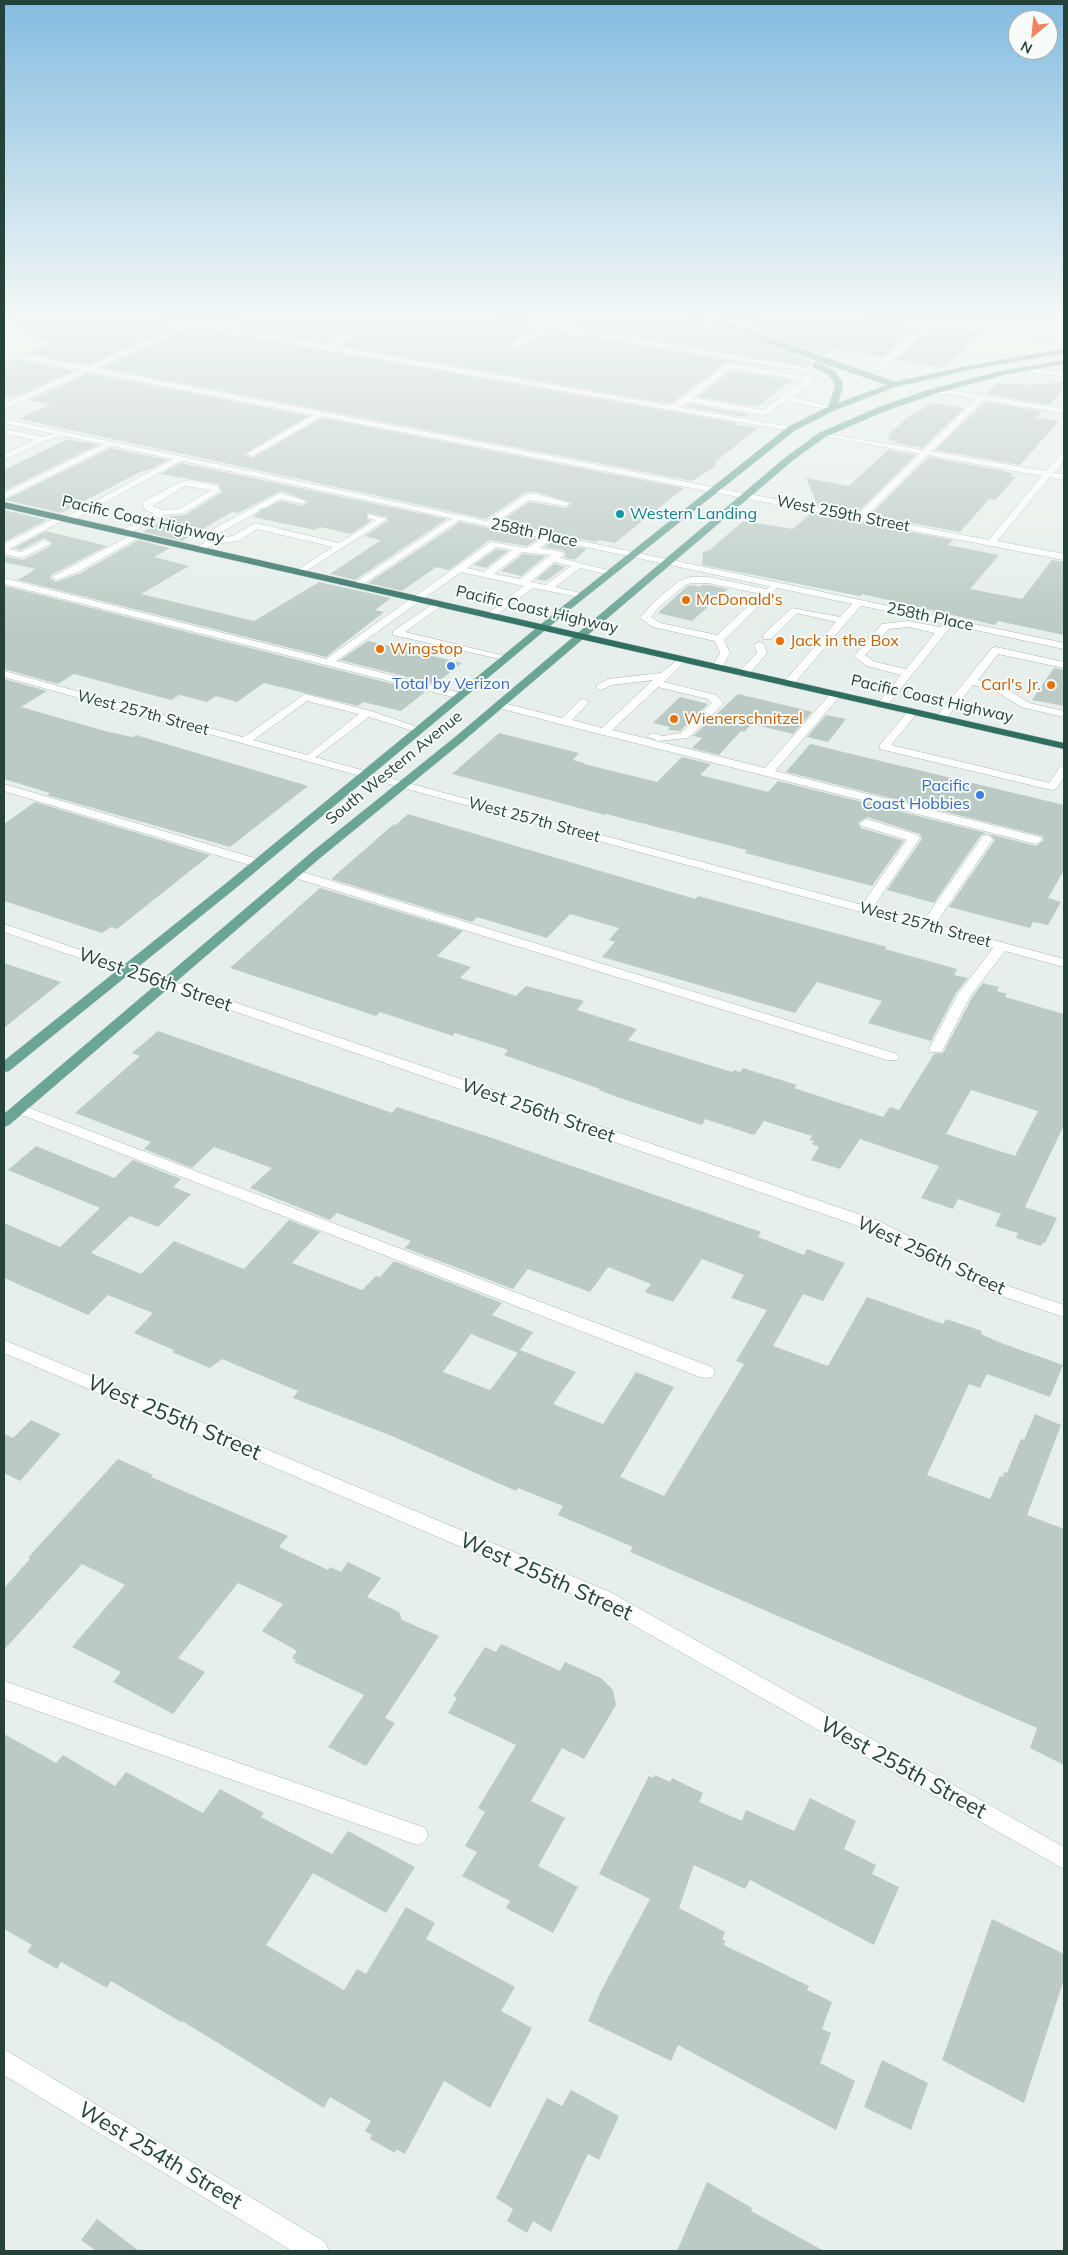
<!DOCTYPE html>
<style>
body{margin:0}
#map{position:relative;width:1068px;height:2255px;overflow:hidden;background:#e6efeb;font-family:Mulish,sans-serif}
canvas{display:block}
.frame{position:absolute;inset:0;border:5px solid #24423a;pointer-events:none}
.north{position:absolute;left:1008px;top:10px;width:50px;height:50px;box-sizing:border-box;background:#f7fbf9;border:1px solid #a3b1ad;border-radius:50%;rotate:208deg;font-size:14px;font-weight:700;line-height:20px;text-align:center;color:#24423a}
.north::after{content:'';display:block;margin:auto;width:18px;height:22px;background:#f4845f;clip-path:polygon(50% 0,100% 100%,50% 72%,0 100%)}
</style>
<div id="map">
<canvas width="1068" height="2255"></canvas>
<div class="frame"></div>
<div class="north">N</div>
</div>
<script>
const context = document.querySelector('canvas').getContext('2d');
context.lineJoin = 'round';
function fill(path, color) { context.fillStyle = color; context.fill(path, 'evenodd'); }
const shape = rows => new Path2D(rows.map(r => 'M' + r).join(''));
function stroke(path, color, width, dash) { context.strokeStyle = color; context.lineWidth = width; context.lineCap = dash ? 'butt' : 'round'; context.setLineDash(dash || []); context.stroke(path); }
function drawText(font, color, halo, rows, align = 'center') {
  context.font = font + ' Mulish,sans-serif'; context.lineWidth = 4; context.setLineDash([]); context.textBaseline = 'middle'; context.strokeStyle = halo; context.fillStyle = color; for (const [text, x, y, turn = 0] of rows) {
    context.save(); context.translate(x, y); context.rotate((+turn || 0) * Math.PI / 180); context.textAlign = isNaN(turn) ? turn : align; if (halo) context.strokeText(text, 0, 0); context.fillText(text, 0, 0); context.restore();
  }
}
fill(shape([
 [20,318,155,318,183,323,88,365,27,354,53,342,28,337,37,334,19,330],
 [238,318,489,318,536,327,509,345,517,349,550,330,802,372,728,362,670,404,340,346,362,332,354,328,326,344,237,328],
 [519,318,683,318,732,338,738,334,812,362,809,367],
 [761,318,856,318,919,327,883,357,831,349,824,355,747,328],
 [192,327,737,423,735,425,758,428,715,462,716,466,692,481,101,368],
 [931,329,943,331,945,329,981,334,943,368,896,360],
 [15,359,75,371,14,397,4,395,4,364],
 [732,370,792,380,757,407,697,397],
 [89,373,309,416,244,454,252,458,322,418,684,488,615,543,599,540,596,542,500,522,529,502,566,508,572,503,536,492,526,492,486,519,19,419,50,404,29,400],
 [1064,382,1064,388,1049,405,986,394,998,383,1028,385],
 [985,402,1042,411,1036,418,1059,421,1020,465,935,450],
 [931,403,964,408,923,448,894,443,897,441,887,440,890,437,887,436,910,415,913,415],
 [687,404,749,414,745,417,684,406],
 [68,439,98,445,4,491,4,470],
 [111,448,168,460,146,471,142,471,61,513,5,500],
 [888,450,916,455,857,513,817,505,806,478,849,486],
 [929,457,1013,473,1010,476,1016,477,995,500,989,499,960,532,870,515],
 [181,463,447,519,355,580,330,574,381,540,364,536,388,521,387,517,367,513,367,519,371,521,351,534,320,527,315,530,253,517,261,510,281,501,302,506,308,501,281,491,238,513,232,512,182,541,143,532,170,516,185,515,222,492,218,484,160,474],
 [4,510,47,520,4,542],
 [811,513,953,540,948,545,999,555,970,589,1022,599,1052,560,1064,562,1064,635,998,621,995,625,862,594,860,596,702,565,703,552,710,550,743,521,793,529],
 [460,522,538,539,527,546,490,540,449,570,436,567,402,591,368,583],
 [46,531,107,546,51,575,50,578,56,582,81,573,138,540,170,548,154,557,189,566,141,594,254,621,319,582,391,598,375,610,384,612,326,657,18,580,36,569,4,562,4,556,23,560,49,547,52,543,44,538,21,550,14,548],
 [551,542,587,549,574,560,564,557,566,554,562,550,544,547],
 [496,549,508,551,486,568,474,565],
 [523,554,546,556,521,576,501,571],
 [554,564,565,567,546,581,536,579],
 [691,585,701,587,701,585,708,585,728,589,692,621,658,613,686,587],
 [5,586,425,692,401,711,363,702,358,706,264,683,237,702,216,696,207,702,180,695,171,700,74,674,58,684,4,669],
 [368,641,462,663,435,684,340,660],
 [1054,668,1064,670,1064,706,1032,700],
 [4,679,47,691,21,707,105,731,132,737,136,735,308,786,230,847,47,795,50,793,4,779],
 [738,694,805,710,812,712,793,734,752,724,744,732,741,731,719,755,692,748,702,738,693,736],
 [680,697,708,704,680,731,668,730,670,727,653,723],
 [826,715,846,719,828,742,807,737],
 [499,733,579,753,573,760,585,763,584,764,657,782,682,757,711,764,700,775,768,792,778,781,986,833,981,835,934,903,887,890,922,839,920,834,867,817,858,823,861,828,904,841,872,886,745,853,747,850,606,814,605,815,452,774],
 [810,744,1064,805,1064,870,1048,898,1061,902,1048,925,1033,922,1030,928,949,907,995,840,989,834,1036,846,1044,840,1042,836,786,772],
 [35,802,210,855,117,929,111,927,102,933,4,901,4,824],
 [408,814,695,899,698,896,887,947,885,949,957,969,954,975,968,978,956,993,931,1041,868,1023,882,1001,817,982,795,1013,602,957,615,942,609,940,619,928,570,914,547,938,477,917,472,922,331,879,394,824,396,825],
 [320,888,463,931,437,956,471,967,460,978,516,996,526,986,584,1001,577,1010,637,1029,628,1040,732,1072,734,1070,740,1072,743,1068,797,1085,794,1088,883,1117,890,1107,899,1110,934,1054,943,1053,973,996,983,983,999,987,997,991,1007,994,1005,997,1064,1014,1064,1125,1025,1207,1057,1218,1045,1243,1043,1242,1041,1246,1016,1238,1018,1233,995,1226,1001,1214,958,1199,953,1209,921,1198,939,1166,860,1139,840,1169,811,1160,819,1147,812,1144,814,1141,809,1140,812,1136,764,1121,754,1135,705,1119,702,1125,617,1097,599,1090,600,1089,504,1055,508,1050,455,1033,453,1036,380,1012,376,1016,230,968],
 [971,1090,1038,1111,1015,1156,946,1134],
 [4,963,61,982,4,1028],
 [158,1031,392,1113,397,1107,492,1138,761,1232,758,1237,804,1255,807,1249,845,1263,823,1301,803,1294,773,1346,828,1366,867,1297,943,1324,946,1319,982,1331,981,1334,1001,1343,1063,1365,1050,1397,987,1374,980,1388,969,1384,927,1475,990,1499,1000,1476,1003,1477,1004,1472,1007,1473,1021,1439,1024,1440,1035,1414,1061,1425,1027,1515,1064,1529,1064,1765,1030,1748,1037,1728,630,1552,633,1547,558,1515,563,1506,518,1488,516,1491,392,1436,293,1398,298,1391,222,1359,210,1368,172,1352,174,1350,134,1333,153,1313,108,1295,88,1315,4,1278,4,1223,60,1247,100,1208,8,1170,36,1146,114,1178,133,1160,181,1179,173,1187,191,1194,158,1227,130,1216,91,1253,141,1274,174,1241,244,1269,289,1220,320,1232,292,1263,362,1290,376,1276,380,1277,394,1261,502,1303,492,1315,533,1332,520,1350,576,1372,553,1404,603,1424,636,1372,674,1387,620,1477,664,1496,744,1364,736,1361,767,1310,731,1298,744,1275,702,1259,673,1302,645,1292,651,1284,608,1267,590,1292,528,1269,513,1289,405,1248,411,1241,337,1213,330,1220,250,1188,272,1168,214,1147,192,1168,144,1149,151,1142,75,1113,140,1056,132,1053],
 [471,1334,518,1353,490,1390,443,1372],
 [31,1420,61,1434,20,1481,4,1473,4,1434,13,1438],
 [118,1459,153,1475,151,1477,288,1536,279,1547,328,1570,330,1567,341,1572,348,1562,381,1578,367,1597,399,1612,402,1620,439,1636,385,1718,395,1723,366,1766,328,1747,364,1695,294,1662,296,1660,292,1658,297,1651,262,1631,283,1604,238,1583,178,1658,205,1672,173,1714,113,1682,121,1672,72,1647,125,1585,82,1564,4,1650,4,1588,30,1559,28,1558,43,1541],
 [501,1644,560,1671,565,1662,601,1678,613,1690,616,1705,584,1759,562,1748,531,1801,565,1818,538,1866,578,1887,553,1933,506,1908,510,1901,462,1876,477,1852,465,1846,485,1812,478,1808,516,1745,448,1713,457,1698,453,1696,485,1647,496,1652],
 [4,1734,56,1763,63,1755,115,1786,126,1772,203,1813,220,1789,264,1813,261,1817,332,1854,348,1831,415,1867,386,1913,313,1873,266,1945,344,1990,357,1969,366,1974,406,1907,435,1923,426,1939,515,1987,501,2011,532,2028,490,2108,444,2081,405,2154,396,2149,395,2153,370,2139,372,2135,365,2131,371,2121,330,2097,324,2108,182,2021,181,2022,111,1981,107,1988,61,1962,57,1969,27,1952,32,1945,4,1929],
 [655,1775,670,1782,672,1778,703,1793,699,1802,742,1821,746,1810,794,1831,810,1798,856,1821,844,1849,876,1865,872,1874,899,1887,874,1945,750,1880,745,1889,694,1865,679,1908,725,1932,722,1939,725,1941,724,1945,809,1986,807,1990,832,2002,822,2029,831,2033,820,2063,855,2081,836,2130,678,2045,671,2061,588,2021,601,1991,650,1899,599,1874,649,1776,653,1778],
 [992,1919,1064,1954,1064,1979,1024,2103,942,2060],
 [882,2060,928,2083,911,2130,864,2107],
 [571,2090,619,2116,599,2160,588,2154,551,2232,533,2221,527,2233,507,2221,513,2209,496,2198,547,2098,562,2106],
 [707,2182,752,2208,751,2211,824,2251,677,2251],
 [97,2219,139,2251,96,2251,81,2240]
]), '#bbcac4');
const lane = shape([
 [545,324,552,326,518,347,511,345,545,324],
 [353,330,360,332,330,350,323,348,353,330],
 [728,364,814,377,814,381,792,397,836,408,832,410,787,401,765,415,687,402,676,410,670,410,670,406,728,364],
 [732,368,804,380,763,410,692,398,732,368],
 [1023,366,1064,373,1064,377,1020,370,1020,366,1023,366],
 [980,395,987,397,863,519,857,519,857,515,980,395],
 [319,412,326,414,253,456,246,454,319,412],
 [4,429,42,437,62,432,66,434,45,441,4,460,4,454,34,440,4,433,4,429],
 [108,442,115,444,4,499,4,493,108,442],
 [177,457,184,459,71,521,64,520,9,549,21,552,45,540,50,543,48,545,22,558,4,554,4,544,59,516,66,517,177,457],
 [192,480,218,486,220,491,184,513,163,515,128,534,122,534,122,530,154,513,145,510,143,502,180,482,192,480],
 [185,486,211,490,179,509,162,510,152,506,185,486],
 [280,493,306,501,302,504,281,499,265,508,260,508,259,511,216,535,217,538,233,536,256,523,339,543,376,520,368,518,368,514,387,519,300,575,297,574,297,570,333,547,257,529,238,541,215,544,199,552,194,549,208,540,208,532,280,493],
 [527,494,536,494,570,503,566,506,529,500,492,525,486,525,486,521,527,494],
 [457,515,464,517,359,587,351,585,457,515],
 [135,533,143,535,80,571,57,580,52,577,135,533],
 [550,533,553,534,553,538,540,548,562,552,564,554,560,558,616,572,611,575,580,568,555,587,585,594,585,598,533,588,491,619,486,616,487,614,524,586,461,572,336,661,465,694,466,696,461,699,4,584,4,578,326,659,491,542,527,548,550,533],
 [496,547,512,550,484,572,467,568,496,547],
 [522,552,551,555,520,579,494,574,522,552],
 [554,562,571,566,546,585,530,582,554,562],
 [690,577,708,577,766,589,772,585,777,588,724,640,730,653,721,669,717,670,712,667,720,653,715,641,653,627,640,618,653,603,679,581,690,577],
 [691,583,708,583,761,594,717,635,660,623,651,617,659,607,685,585,691,583],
 [856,600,864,602,792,686,784,686,784,682,836,622,797,613,771,639,763,639,763,635,792,608,840,617,856,600],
 [438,601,443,604,441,606,405,632,509,657,509,661,393,635,393,631,438,601],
 [908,621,940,627,947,622,952,625,886,707,878,707,878,703,901,675,867,666,854,656,882,624,908,621],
 [908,627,935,633,906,669,875,662,865,655,889,629,908,627],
 [759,642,763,643,767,653,747,676,739,676,739,672,757,653,754,645,759,642],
 [996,647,1064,662,1064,668,998,654,978,680,1002,686,1029,703,1064,711,1064,717,1021,707,994,690,973,685,945,720,937,720,937,716,992,648,996,647],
 [681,657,686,660,664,682,716,695,723,703,722,705,688,738,658,741,647,736,653,733,663,736,681,733,712,703,708,699,658,687,612,730,765,768,832,692,840,692,840,696,775,771,1040,837,1042,840,1036,844,560,724,495,707,494,705,499,702,562,718,580,700,584,699,589,702,572,720,602,728,653,680,611,685,601,690,597,689,597,685,608,679,661,673,681,657],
 [305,694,371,711,426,730,420,733,369,717,309,762,303,759,305,757,359,714,307,701,249,743,241,743,241,739,305,694],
 [913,709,918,712,891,745,1049,783,1060,767,1064,766,1064,777,1056,789,1052,790,880,749,880,745,909,710,913,709],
 [4,784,261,860,263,863,257,867,253,866,4,791,4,784],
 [866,819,918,835,920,838,870,912,865,913,859,909,907,840,862,826,860,823,866,819],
 [987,835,993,839,932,929,922,929,920,926,922,923,983,836,987,835],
 [296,870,897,1054,899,1057,897,1060,887,1060,292,877,290,874,292,871,296,870],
 [1002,942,1009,946,971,995,943,1049,941,1052,931,1052,929,1049,958,994,997,943,1002,942],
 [19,1104,712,1367,715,1372,712,1377,706,1378,700,1377,14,1112,12,1109,19,1104],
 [4,1681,417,1825,425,1828,428,1835,425,1842,417,1845,4,1699,4,1681]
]);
const street = shape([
 [491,318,508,318,818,370,814,372,491,318],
 [902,318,940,318,938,321,1064,339,1064,343,934,324,880,371,874,371,874,367,927,323,902,318],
 [191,322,791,427,795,429,791,431,189,325,191,322],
 [4,351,989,540,1042,476,818,435,822,433,1046,471,1064,452,1064,460,1054,473,1064,474,1064,480,1050,477,997,541,1064,554,1064,560,4,355,4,351],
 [950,390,1064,409,1064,413,950,394,929,395,925,393,929,391,950,390],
 [4,419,1064,643,1064,649,4,423,4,419],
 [4,671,437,791,1064,959,1064,967,429,795,4,677,4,671],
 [4,924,879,1221,999,1283,1064,1305,1064,1317,987,1291,867,1229,4,932,4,924],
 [4,1340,610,1592,1064,1847,1064,1869,596,1604,4,1353,4,1340],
 [4,2049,325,2242,329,2251,292,2251,4,2075,4,2049]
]);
const secondary = shape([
 [199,318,209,318,4,409,4,404,199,318]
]);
const primary = shape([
 [704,318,714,318,895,382,973,365,1064,349,1064,353,973,369,895,387,835,410,794,431,568,611,237,887,9,1071,4,1072,4,1061,229,881,562,607,788,427,828,407,835,387,833,380,827,374,813,367,813,363,819,363,833,370,841,379,843,387,838,403,887,385,784,350,704,318],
 [1064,360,1064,364,1003,375,934,394,885,411,825,437,792,461,462,742,320,858,9,1125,4,1127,4,1114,312,852,454,738,786,457,819,433,879,407,928,390,1002,371,1064,360]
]);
const highway = shape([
 [4,502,1064,743,1064,749,4,508,4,502]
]);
stroke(lane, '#a8b8b2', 1);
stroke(street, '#a8b8b2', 1);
stroke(secondary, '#a4bbb3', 1);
stroke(primary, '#c2cac8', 1);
stroke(highway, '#c2cac8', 1);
fill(lane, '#fff');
fill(street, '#fff');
fill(secondary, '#fff');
fill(primary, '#6aa596');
fill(highway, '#2f6f62');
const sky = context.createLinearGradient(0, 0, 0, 634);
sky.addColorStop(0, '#84bce0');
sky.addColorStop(0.5, '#f4f8f6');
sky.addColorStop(1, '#f4f8f600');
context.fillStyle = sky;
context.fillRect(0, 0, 1068, 634);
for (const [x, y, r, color] of [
 [620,514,5,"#0f9aa8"],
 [686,600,5,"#e8710a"],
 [780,641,5,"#e8710a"],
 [380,649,5,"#e8710a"],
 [451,666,5,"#3f7fe0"],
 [1051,685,5,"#e8710a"],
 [674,719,5,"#e8710a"],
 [980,795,5,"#3f7fe0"]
]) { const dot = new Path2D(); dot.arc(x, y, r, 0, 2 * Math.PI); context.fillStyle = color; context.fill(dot); stroke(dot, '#f7fbf9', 2); }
drawText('16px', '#0d838f', '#f7fbf9', [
 ["Western Landing",630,514]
], 'left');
drawText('16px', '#24423a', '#f7fbf9', [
 ["West 259th Street",843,514,11],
 ["Pacific Coast Highway",143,520,13],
 ["258th Place",534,533,12],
 ["Pacific Coast Highway",537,610,13],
 ["258th Place",930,617,12],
 ["Pacific Coast Highway",932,699,13],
 ["West 257th Street",143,713,15],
 ["South Western Avenue",394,768,-39],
 ["West 257th Street",534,820,15],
 ["West 257th Street",925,925,15]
]);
drawText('16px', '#c56008', '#f7fbf9', [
 ["McDonald's",696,600],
 ["Jack in the Box",790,641],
 ["Wingstop",390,649],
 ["Carl's Jr.",1041,685,"right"],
 ["Wienerschnitzel",684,719]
], 'left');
drawText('16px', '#366cbe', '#f7fbf9', [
 ["Total by Verizon",451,684],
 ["Pacific",970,786,"right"],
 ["Coast Hobbies",970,804,"right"]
]);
drawText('19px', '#24423a', '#f7fbf9', [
 ["West 256th Street",155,980,19],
 ["West 256th Street",538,1111,19],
 ["West 256th Street",931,1256,25]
]);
drawText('22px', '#24423a', '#f7fbf9', [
 ["West 255th Street",174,1418,23],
 ["West 255th Street",546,1577,24],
 ["West 255th Street",903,1768,29],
 ["West 254th Street",160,2156,31]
]);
</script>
